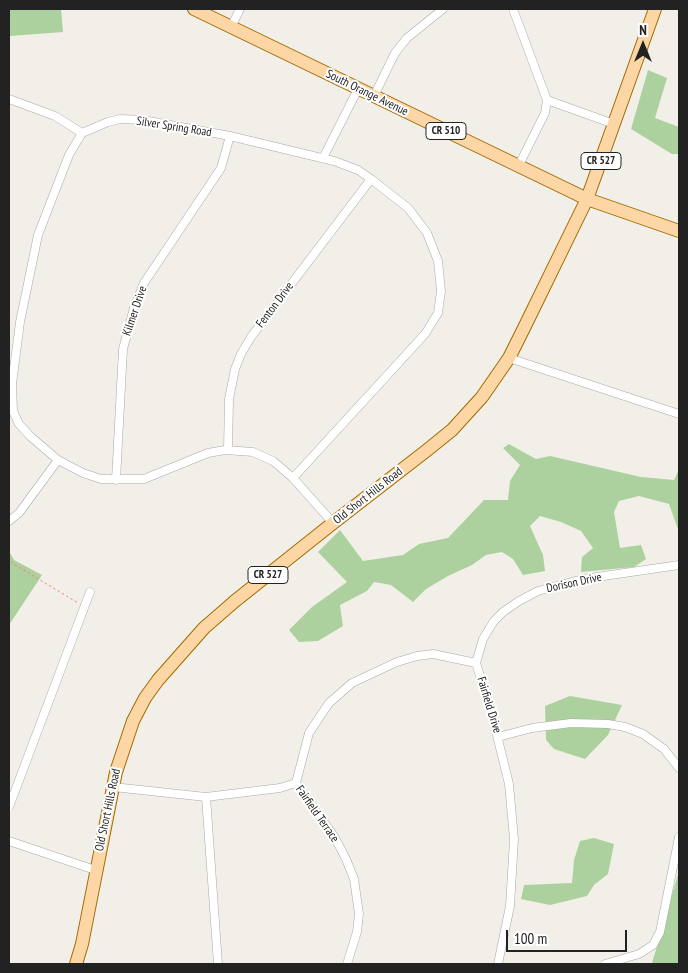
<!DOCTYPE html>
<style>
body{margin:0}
#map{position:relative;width:688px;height:973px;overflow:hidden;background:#f2efe9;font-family:"PT Sans Narrow",sans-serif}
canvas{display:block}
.frame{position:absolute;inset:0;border:10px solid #222;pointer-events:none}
.north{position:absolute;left:618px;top:20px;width:50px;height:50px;-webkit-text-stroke:4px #fff;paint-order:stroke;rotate:0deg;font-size:14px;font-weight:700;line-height:20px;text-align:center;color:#222}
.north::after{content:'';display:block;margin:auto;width:18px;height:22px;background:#222;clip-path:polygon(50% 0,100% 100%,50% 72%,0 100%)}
.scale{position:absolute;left:506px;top:930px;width:121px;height:22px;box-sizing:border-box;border:2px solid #222;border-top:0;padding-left:6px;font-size:15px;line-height:18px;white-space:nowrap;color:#222;-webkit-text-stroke:4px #fff;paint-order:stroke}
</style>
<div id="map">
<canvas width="688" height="973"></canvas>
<div class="frame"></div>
<div class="north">N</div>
<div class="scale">100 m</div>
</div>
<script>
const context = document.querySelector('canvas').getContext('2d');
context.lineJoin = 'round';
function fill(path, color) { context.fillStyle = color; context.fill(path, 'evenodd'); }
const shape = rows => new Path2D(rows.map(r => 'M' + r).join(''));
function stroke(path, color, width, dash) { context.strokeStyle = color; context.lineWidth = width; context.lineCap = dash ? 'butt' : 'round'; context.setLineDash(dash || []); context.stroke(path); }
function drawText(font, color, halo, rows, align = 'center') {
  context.font = font + ' "PT Sans Narrow",sans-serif'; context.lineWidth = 4; context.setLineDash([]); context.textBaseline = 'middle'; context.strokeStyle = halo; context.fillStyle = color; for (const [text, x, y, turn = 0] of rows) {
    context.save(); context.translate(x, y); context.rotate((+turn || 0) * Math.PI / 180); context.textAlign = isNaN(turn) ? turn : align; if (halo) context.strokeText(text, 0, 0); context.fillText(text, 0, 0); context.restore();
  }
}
fill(shape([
 [9,9,61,9,63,32,10,36,9,35],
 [648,70,667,78,655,118,679,127,679,154,672,154,631,129],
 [509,444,536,459,550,456,641,477,674,480,679,469,679,532,669,504,639,496,619,501,614,512,620,548,641,545,646,559,634,567,581,572,582,557,593,548,581,531,561,522,540,516,530,526,543,555,545,571,523,575,513,559,502,552,486,555,472,565,448,576,426,589,413,602,391,585,374,582,367,591,340,605,343,626,318,641,299,642,289,630,312,607,347,582,318,552,340,530,363,561,403,555,419,544,448,538,484,500,508,500,510,481,520,465,503,448],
 [9,551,14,560,42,575,9,625],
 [570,696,622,705,608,735,585,759,554,749,546,740,545,706],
 [594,838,614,844,608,874,594,885,587,896,550,905,521,899,524,885,572,883,574,860,580,841],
 [679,871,679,964,652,964,652,963]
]), '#add19e');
const minor = shape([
 [513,9,547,100,545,113,519,165],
 [231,27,240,9],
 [374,96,395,53,407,38,443,9],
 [9,99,55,116,82,133],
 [547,100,614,124],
 [323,158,358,89],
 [509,358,679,414],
 [228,450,229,399,235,369,241,354,251,337,371,179],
 [293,478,425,334,438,313,441,291,438,261,427,233,408,208,371,179,358,170,334,161,230,136,143,120,120,119,108,122,82,133,69,155,38,235,20,322,12,384,13,411,19,424,31,437,58,460,83,473,101,479,144,479,208,453,225,450,253,452,273,461,293,478,333,523],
 [116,480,123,349,134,308,144,283,221,168,230,136],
 [9,521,19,513,58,460],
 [476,663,483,639,494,621,503,612,519,601,538,591,583,579,679,565],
 [498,737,532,728,571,723,608,724,625,727,643,734,664,749,679,768],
 [296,783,309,733,329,703,352,683,397,662,417,656,433,654,476,663,491,711,509,784,514,839,510,906,498,964],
 [296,783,334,836,346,859,354,879,359,914,357,932,347,964],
 [113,787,206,797,280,788,296,783],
 [206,797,218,964],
 [9,807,90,592],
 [9,841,95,870],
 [605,964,639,954,653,945,660,932,679,837]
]);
const primary = shape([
 [194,9,587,199,679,231],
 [76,964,82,944,116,772,133,721,145,698,158,680,204,628,235,601,333,523,426,451,452,430,482,397,509,358,524,328,587,199,655,9]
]);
stroke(minor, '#a9a9a9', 9);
stroke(primary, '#a06b00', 14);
stroke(shape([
 [9,557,12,563,78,603]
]), '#fa8072', 1, [2.5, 2.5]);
stroke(minor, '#fff', 8);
stroke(primary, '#fcd6a4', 12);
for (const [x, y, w] of [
 [446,131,40],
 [601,161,40],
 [268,575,40]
]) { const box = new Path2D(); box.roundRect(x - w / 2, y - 8.5, w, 17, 4); context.fillStyle = '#fff'; context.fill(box); stroke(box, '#222', 1); }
drawText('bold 11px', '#222', null, [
 ["CR 510",446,131],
 ["CR 527",601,161],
 ["CR 527",268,575]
]);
drawText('12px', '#222', '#fff', [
 ["South Orange Avenue",367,93,26],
 ["Silver Spring Road",174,127,9],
 ["Fenton Drive",275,305,-53],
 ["Kilmer Drive",135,311,-71],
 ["Old Short Hills Road",368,496,-38],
 ["Dorison Drive",574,583,-12],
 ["Fairfield Drive",489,705,73],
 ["Old Short Hills Road",108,810,-78],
 ["Fairfield Terrace",317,814,55]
]);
</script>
